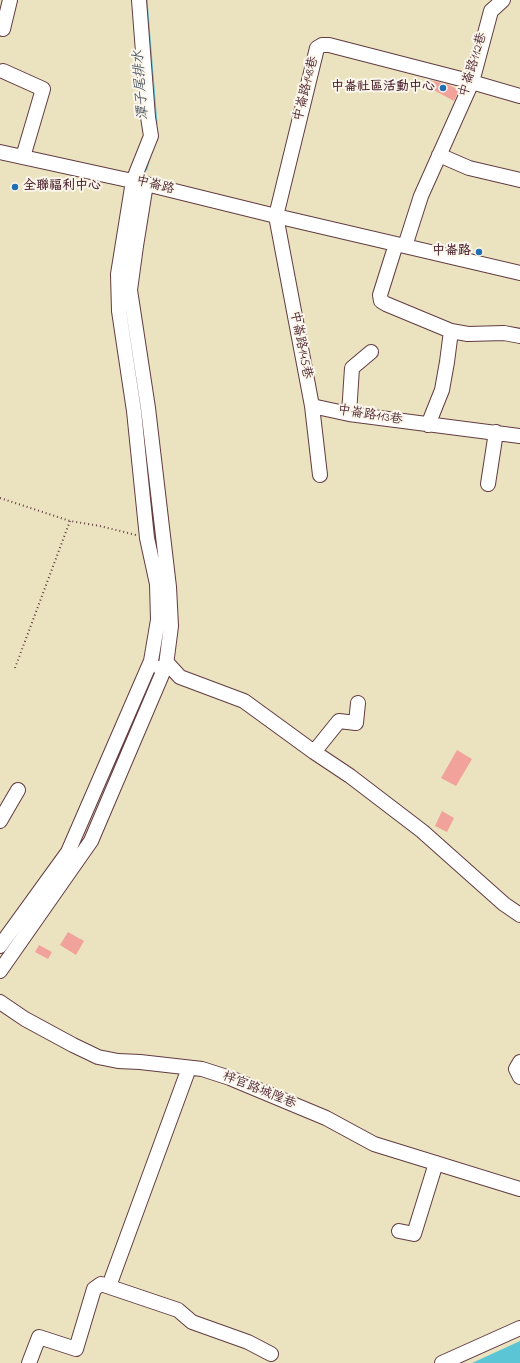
<!DOCTYPE html>
<meta charset="utf-8">
<style>
body{margin:0}
canvas{display:block;background:#ebe2c0}
</style>
<canvas width="520" height="1363"></canvas>
<script>
const context = document.querySelector('canvas').getContext('2d');
context.lineJoin = 'round';
function fill(path, color) { context.fillStyle = color; context.fill(path, 'evenodd'); }
const shape = rows => new Path2D(rows.map(r => 'M' + r).join(''));
function stroke(path, color, width, dash) { context.strokeStyle = color; context.lineWidth = width; context.lineCap = dash ? 'butt' : 'round'; context.setLineDash(dash || []); context.stroke(path); }
function drawText(font, color, halo, rows, align = 'center') {
  context.font = font + ' "Indie Flower","LXGW WenKai TC",sans-serif'; context.lineWidth = 4; context.setLineDash([]); context.textBaseline = 'middle'; context.strokeStyle = halo; context.fillStyle = color; for (const [text, x, y, turn = 0] of rows) {
    context.save(); context.translate(x, y); context.rotate((+turn || 0) * Math.PI / 180); context.textAlign = isNaN(turn) ? turn : align; if (halo) context.strokeText(text, 0, 0); context.fillText(text, 0, 0); context.restore();
  }
}
fill(shape([
 [520,1341,520,1363,472,1363]
]), '#5bc5d5');
stroke(shape([
 [146,0,156,124],
 [146,169,148,161],
 [134,362,136,378],
 [143,429,149,477]
]), '#5bc5d5', 3);
fill(shape([
 [429,80,447,84,459,90,454,101,426,86],
 [457,750,472,759,456,786,441,778],
 [442,811,454,818,447,832,435,826],
 [68,932,84,941,76,955,60,945],
 [39,945,52,952,48,959,35,952]
]), '#f1a39b');
const minor = shape([
 [3,29,10,0],
 [3,71,43,89,23,157],
 [0,152,146,184,276,216,520,273],
 [439,155,469,168,520,180],
 [396,244,380,295,381,301,386,304,451,331,468,334,504,333,520,336],
 [405,246,421,196,472,82,491,11,503,0],
 [312,406,349,414,520,436],
 [349,414,352,368,371,352],
 [428,425,442,390,447,362,451,331],
 [320,475,312,406,276,216,317,48,322,45,329,45,461,79,520,96],
 [488,484,496,432],
 [160,668,169,665,180,677,244,701,314,752,350,776,422,831,504,904,520,915],
 [314,752,339,721,356,723,358,703],
 [0,821,18,790],
 [0,946,68,852,151,661,158,620,157,584,147,538,134,411,119,311,118,274,133,181,151,136,148,117,139,0],
 [0,971,91,841,166,665,171,626,169,587,148,408,130,290,136,246,146,184],
 [0,1002,25,1019,73,1045,98,1057,118,1061,140,1062,202,1069,230,1078,326,1118,374,1144,520,1189],
 [520,1062,516,1069,520,1077],
 [399,1231,414,1234,436,1163],
 [109,1286,189,1068],
 [29,1363,39,1337,76,1349,94,1289,101,1284,178,1310,192,1322,248,1342,271,1354],
 [442,1363,520,1328]
]);
stroke(minor, '#623c41', 16);
stroke(shape([
 [0,498,70,521,100,526,136,535],
 [15,668,70,521]
]), '#623c41', 2, [1, 3]);
stroke(minor, '#fff', 14);
for (const [x, y, r, color] of [
 [443,88,4,"#1f6fb2"],
 [15,187,4,"#1f6fb2"],
 [479,252,4,"#1f6fb2"]
]) { const dot = new Path2D(); dot.arc(x, y, r, 0, 2 * Math.PI); context.fillStyle = color; context.fill(dot); stroke(dot, '#fbf7ec', 1.5); }
drawText('13px', '#4a1f2b', '#fbf7ec', [
 ["中崙路112巷",474,65,-73],
 ["中崙路148巷",307,89,-76],
 ["中崙路",155,186,14],
 ["中崙路145巷",300,345,79],
 ["中崙路113巷",370,416,9],
 ["梓官路城隍巷",259,1091,22]
]);
drawText('bold 13px', '#4a1f2b', '#fbf7ec', [
 ["中崙社區活動中心",435,88],
 ["全聯福利中心",23,187,"left"],
 ["中崙路",471,252]
], 'right');
drawText('italic 14px', '#505966', '#fbf7ec', [
 ["潭子尾排水",142,85,-94]
]);
</script>
